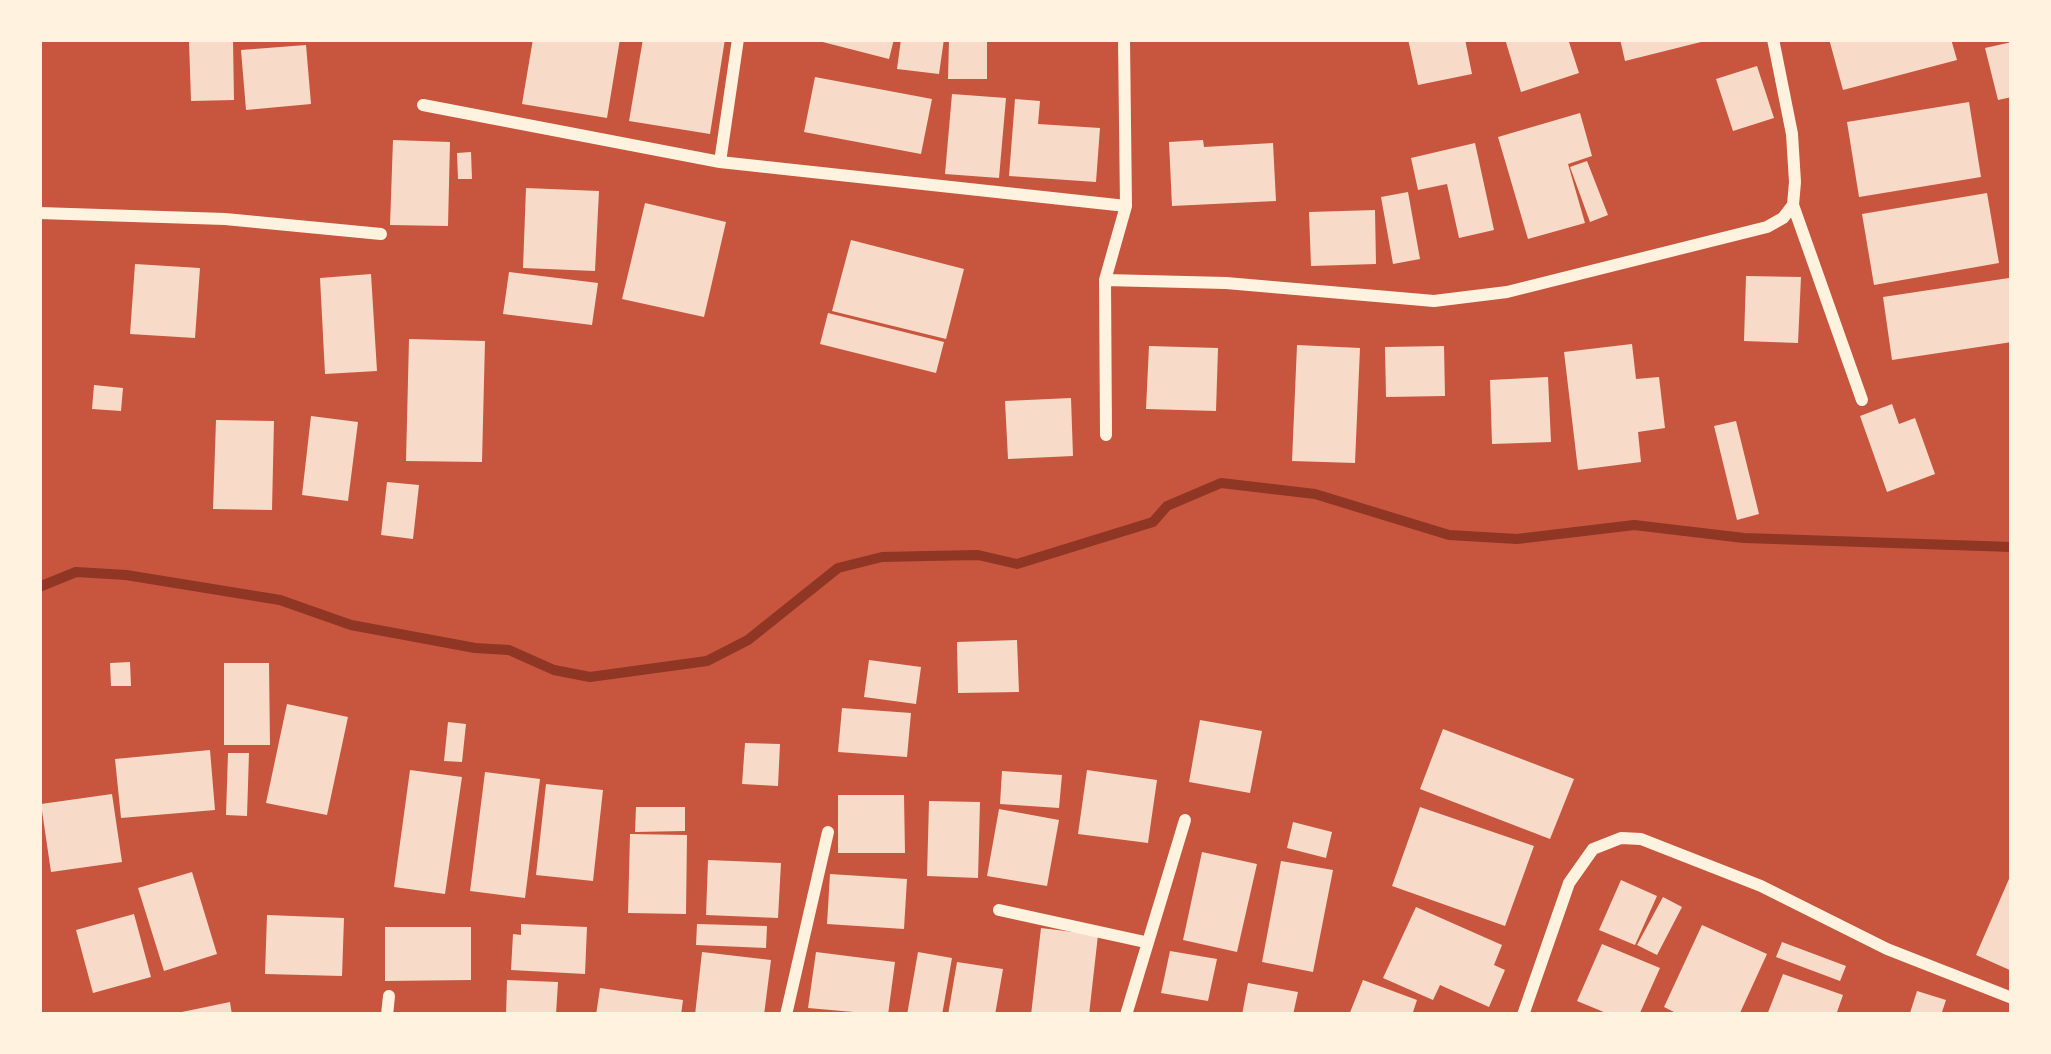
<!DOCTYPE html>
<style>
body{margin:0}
#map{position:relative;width:2051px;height:1054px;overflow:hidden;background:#c8553d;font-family:"DM Sans",sans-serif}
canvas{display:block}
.frame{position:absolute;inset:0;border:42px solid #fff3e0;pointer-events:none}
</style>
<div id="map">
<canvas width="2051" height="1054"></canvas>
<div class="frame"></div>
</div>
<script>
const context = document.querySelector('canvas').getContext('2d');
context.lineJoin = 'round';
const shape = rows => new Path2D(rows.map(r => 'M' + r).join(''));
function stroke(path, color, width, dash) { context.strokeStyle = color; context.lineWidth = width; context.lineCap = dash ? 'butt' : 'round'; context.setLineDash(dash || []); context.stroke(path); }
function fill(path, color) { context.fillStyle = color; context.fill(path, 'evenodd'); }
stroke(shape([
 [39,587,76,572,126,575,280,600,351,625,475,648,509,650,554,670,590,677,707,661,748,640,838,568,882,557,927,556,978,555,1017,564,1153,522,1167,506,1221,483,1315,494,1449,535,1517,539,1634,525,1744,538,2012,547]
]), '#8f3625', 10);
fill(shape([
 [233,39,234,100,191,101,189,41],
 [533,39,620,39,607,118,522,104],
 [643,39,725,39,710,134,629,121],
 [811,39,894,39,889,59],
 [901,39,944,39,939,74,897,69],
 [949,39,987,39,987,79,948,79],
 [1408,39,1465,39,1472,74,1418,85],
 [1505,39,1568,39,1579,73,1521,92],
 [1620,39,1705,39,1705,41,1625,61],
 [1829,39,1951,39,1957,60,1843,90],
 [2012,42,2012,97,1998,100,1985,48],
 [306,45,311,104,246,110,241,50],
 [1757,66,1774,118,1733,131,1716,79],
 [815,77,932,99,921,154,804,132],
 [952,94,1006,98,999,178,945,174],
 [1015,99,1040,101,1038,124,1100,128,1096,182,1009,176],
 [1969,102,1981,177,1859,197,1847,122],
 [1580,113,1592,156,1568,164,1585,223,1528,239,1498,137],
 [393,140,450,142,448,226,390,225],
 [1203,140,1204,147,1273,143,1276,201,1172,206,1169,142],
 [1475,143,1494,230,1459,238,1447,184,1418,190,1411,158],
 [471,152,472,179,458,179,457,153],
 [1587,161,1608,215,1590,222,1570,167],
 [526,188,599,191,595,271,523,268],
 [1408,192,1420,259,1393,264,1381,197],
 [1987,193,1999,263,1874,285,1862,214],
 [645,203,726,222,704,317,622,299],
 [1375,210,1376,264,1311,266,1309,212],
 [851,240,964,269,946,339,832,311],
 [135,264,200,268,195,338,130,334],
 [509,272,598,283,592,325,503,314],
 [371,274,377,371,325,374,320,278],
 [1746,276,1801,277,1798,343,1744,341],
 [2009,278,2012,342,1892,360,1883,297],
 [828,313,944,342,936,373,820,344],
 [409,339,485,341,482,462,406,461],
 [1632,344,1636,379,1659,377,1665,428,1638,432,1641,462,1578,470,1564,352],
 [1297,345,1360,348,1355,463,1292,461],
 [1149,346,1218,348,1216,411,1146,409],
 [1444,346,1445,396,1386,397,1385,347],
 [1548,377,1551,442,1492,444,1490,380],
 [94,385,123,388,121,411,92,409],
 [1071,398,1073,456,1008,459,1005,401],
 [1892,404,1899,424,1915,418,1935,474,1887,492,1860,416],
 [311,416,358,422,348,501,302,495],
 [216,420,274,421,272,510,213,509],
 [1736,421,1759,514,1737,520,1714,426],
 [387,482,419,485,413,539,381,535],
 [1017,640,1019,692,958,693,957,642],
 [869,660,921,667,916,704,864,697],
 [130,662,131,686,111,686,110,663],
 [224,663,269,663,270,745,224,745],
 [287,704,348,717,327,815,266,803],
 [842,708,911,713,907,757,838,752],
 [1200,720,1262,731,1250,793,1189,782],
 [448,722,466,724,462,762,444,761],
 [1443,729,1574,779,1550,839,1420,789],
 [745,743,780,744,778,786,742,784],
 [210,750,215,810,121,818,115,759],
 [228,753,249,753,247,816,226,815],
 [410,770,462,777,445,894,394,887],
 [1087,770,1157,780,1148,843,1078,834],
 [1002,771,1062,775,1059,808,1000,804],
 [485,772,540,779,525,898,470,891],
 [546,784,603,790,593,881,536,875],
 [112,794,122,862,51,872,41,804],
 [838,795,904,795,905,853,838,853],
 [929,801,980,802,978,878,927,876],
 [636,807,685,807,685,831,635,832],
 [1420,807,1534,846,1505,926,1392,886],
 [999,809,1059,820,1047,886,987,876],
 [1293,822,1332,832,1326,858,1287,848],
 [630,834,687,835,686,914,628,913],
 [1202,852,1257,864,1237,952,1183,940],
 [708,860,781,863,778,918,706,915],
 [1281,861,1333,870,1313,972,1262,962],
 [192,872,217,954,164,971,138,888],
 [2012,872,2012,971,1976,955],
 [830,874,907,879,904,929,827,924],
 [1621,880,1657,896,1635,945,1599,930],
 [1663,897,1682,907,1657,955,1637,945],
 [1416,907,1502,945,1494,965,1505,970,1489,1007,1440,985,1433,1000,1383,978],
 [134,914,151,977,93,993,76,930],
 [267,915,344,918,342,976,265,974],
 [521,924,587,927,585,974,511,970,513,934,521,935],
 [697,924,767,926,766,948,696,945],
 [1702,925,1767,954,1739,1015,1680,1015,1664,1007],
 [385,927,471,927,471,980,385,981],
 [1041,928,1098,935,1089,1015,1031,1015],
 [1782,942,1846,966,1840,981,1776,957],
 [1602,944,1660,968,1639,1015,1611,1015,1577,1001],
 [1170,951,1217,959,1208,1001,1161,993],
 [702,952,771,960,764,1015,695,1015],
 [816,952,895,962,888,1015,808,1008],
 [918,952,952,958,942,1015,907,1015],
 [957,962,1003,969,995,1015,948,1015],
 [1783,974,1843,995,1836,1015,1767,1015],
 [507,980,558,982,556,1015,506,1015],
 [1363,980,1417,1000,1412,1015,1349,1015],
 [1248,983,1298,992,1293,1015,1242,1015],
 [600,988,683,1000,681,1015,596,1015],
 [1917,991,1946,1000,1941,1015,1910,1013],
 [230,1002,232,1015,177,1015,177,1013]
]), '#f7dbc8');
stroke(shape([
 [423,105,720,162,1126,206],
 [720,162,738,39],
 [1793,205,1862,400],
 [39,213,225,219,381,234],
 [1105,280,1226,283,1434,301,1507,292,1767,227,1783,218,1793,205,1795,182,1792,134,1773,39],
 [1106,435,1105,280,1126,206,1124,39],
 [999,910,1145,942],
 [387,1015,389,996],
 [786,1015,828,832],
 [1126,1015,1185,820],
 [1523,1015,1569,883,1593,849,1621,838,1641,839,1761,886,1887,949,2012,998]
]), '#fff3e0', 12);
</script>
